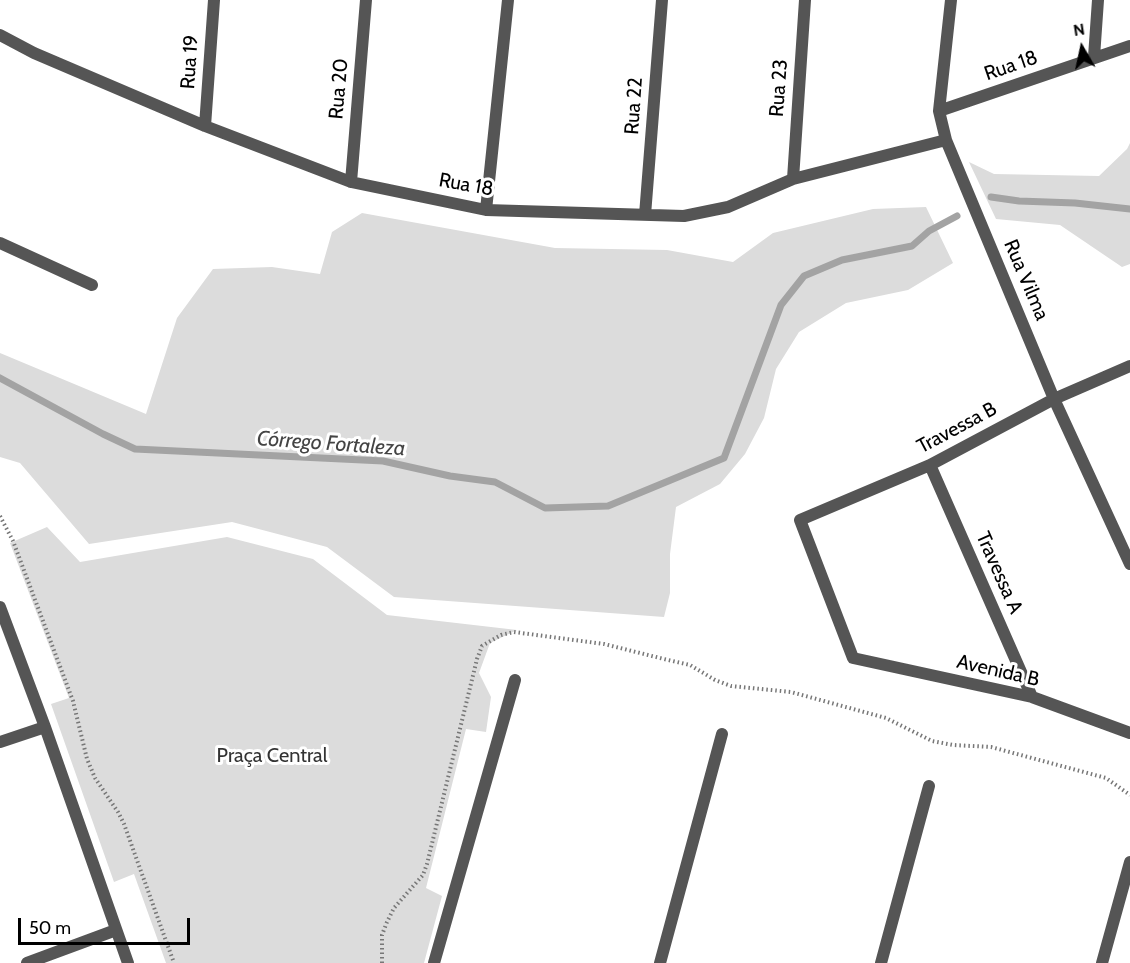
<!DOCTYPE html>
<meta charset="utf-8">
<style>
body{margin:0}
#map{position:relative;width:1130px;height:963px;overflow:hidden;background:#fff;font-family:Cabin,sans-serif}
canvas{display:block}
.north{position:absolute;left:1052px;top:18px;width:60px;height:60px;-webkit-text-stroke:4px #fff;paint-order:stroke;rotate:351deg;font-size:16px;font-weight:700;line-height:24px;text-align:center;color:#000}
.north::after{content:'';display:block;margin:auto;width:21px;height:27px;background:#000;clip-path:polygon(50% 0,100% 100%,50% 72%,0 100%)}
.scale{position:absolute;left:18px;top:918px;width:172px;height:27px;box-sizing:border-box;border:3px solid #000;border-top:0;padding-left:8px;font-size:18px;line-height:21px;white-space:nowrap;color:#000;-webkit-text-stroke:4px #fff;paint-order:stroke}
</style>
<div id="map">
<canvas width="1130" height="963"></canvas>
<div class="north">N</div>
<div class="scale">50 m</div>
</div>
<script>
const context = document.querySelector('canvas').getContext('2d');
context.lineJoin = 'round';
function fill(path, color) { context.fillStyle = color; context.fill(path, 'evenodd'); }
const shape = rows => new Path2D(rows.map(r => 'M' + r).join(''));
function stroke(path, color, width, dash) { context.strokeStyle = color; context.lineWidth = width; context.lineCap = dash ? 'butt' : 'round'; context.setLineDash(dash || []); context.stroke(path); }
function drawText(font, color, halo, rows, align = 'center') {
  context.font = font + ' Cabin,sans-serif'; context.lineWidth = 6; context.setLineDash([]); context.textBaseline = 'middle'; context.strokeStyle = halo; context.fillStyle = color; for (const [text, x, y, turn = 0] of rows) {
    context.save(); context.translate(x, y); context.rotate((+turn || 0) * Math.PI / 180); context.textAlign = isNaN(turn) ? turn : align; if (halo) context.strokeText(text, 0, 0); context.fillText(text, 0, 0); context.restore();
  }
}
fill(shape([
 [1130,143,1130,264,1122,267,1060,225,996,219,969,162,994,174,1099,176,1127,149],
 [926,207,953,263,908,290,846,303,799,332,776,369,764,418,745,454,720,484,676,507,670,554,670,593,664,617,394,597,327,547,232,522,89,544,20,463,0,457,0,353,146,414,177,318,213,269,272,267,320,274,332,232,362,213,555,248,667,250,733,262,773,233,873,209],
 [47,527,80,562,227,537,313,559,387,615,517,630,490,643,479,673,491,697,486,732,466,729,426,888,442,896,424,963,166,963,134,874,114,882,51,704,69,698,10,543]
]), '#dcdcdc');
stroke(shape([
 [991,197,1019,201,1075,203,1130,209],
 [0,378,103,434,135,449,383,461,450,476,495,482,545,508,608,506,724,458,781,305,804,276,842,260,912,246,929,231,957,216]
]), '#a3a3a3', 7);
stroke(shape([
 [0,516,13,541,73,701,87,759,95,778,118,812,124,824,174,963],
 [382,963,382,935,387,922,394,908,423,875,427,864,477,659,482,646,501,635,514,632,604,644,664,659,690,665,715,680,731,686,791,692,886,718,932,741,953,745,991,747,1106,778,1130,795]
]), '#777', 4, [1.5, 3]);
stroke(shape([
 [951,0,939,111,946,140,1054,399,1130,564],
 [0,35,34,53,205,126,351,182,486,210,684,216,728,207,793,179,946,140],
 [1094,57,1098,0],
 [939,111,1130,46],
 [205,126,214,0],
 [793,179,805,0],
 [351,182,366,0],
 [486,210,508,0],
 [645,215,662,0],
 [0,243,92,285],
 [1130,366,1054,399,930,465,800,520,853,658,1032,697,1130,733],
 [930,465,1032,697],
 [0,607,45,727,128,963],
 [0,742,45,727],
 [27,963,116,930],
 [434,963,515,680],
 [660,963,722,734],
 [881,963,929,786],
 [1102,963,1130,862]
]), '#555', 12);
drawText('20px', '#000', '#fff', [
 ["Rua 19",190,62,-86],
 ["Rua 18",1011,66,-19],
 ["Rua 23",779,88,-86],
 ["Rua 20",339,89,-85],
 ["Rua 22",634,106,-86],
 ["Rua 18",466,185,10],
 ["Rua Vilma",1026,280,67],
 ["Travessa B",957,428,-28],
 ["Travessa A",999,573,66],
 ["Avenida B",998,671,13]
]);
drawText('20px', '#333', '#fff', [
 ["Praça Central",272,756]
]);
drawText('italic 21px', '#444', '#fff', [
 ["Córrego Fortaleza",331,444,4]
]);
</script>
